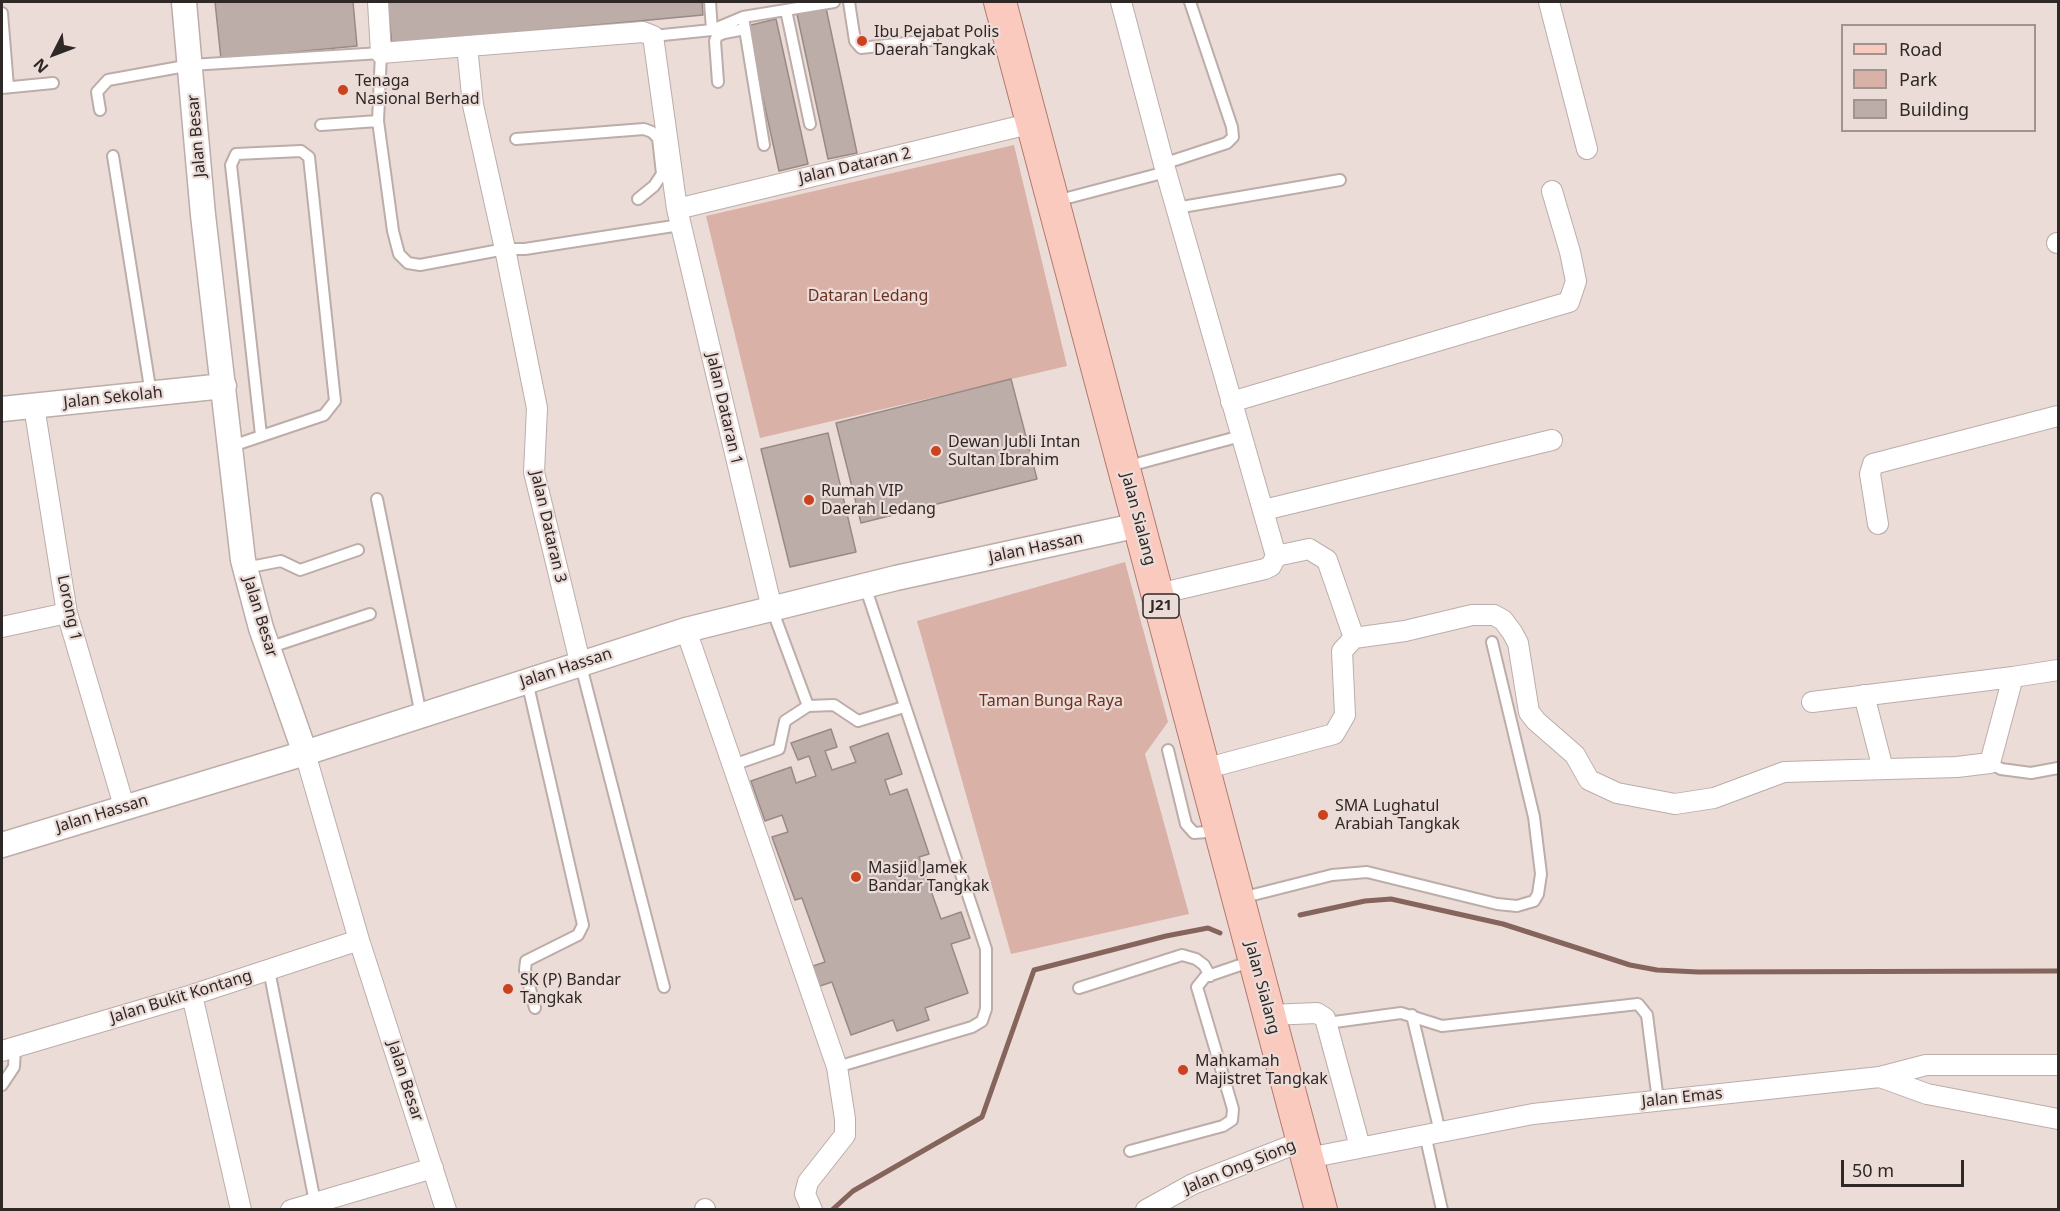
<!DOCTYPE html>
<style>
body{margin:0}
#map{position:relative;width:2060px;height:1211px;overflow:hidden;background:#ecdcd8;font-family:"Noto Sans",sans-serif}
canvas{display:block}
.frame{position:absolute;inset:0;border:3px solid #2e2827;pointer-events:none}
.legend{position:absolute;left:1841px;top:24px;width:195px;height:108px;box-sizing:border-box;background:#ecdcd8;border:2px solid #a09491;margin:0;padding:8px 10px;list-style:none;font-size:18px;color:#2e2827}
.legend li{display:flex;align-items:center;gap:12px;height:30px}
.legend b{width:30px;border:2px solid #a09491}
.north{position:absolute;left:24px;top:24px;width:60px;height:60px;-webkit-text-stroke:4px #ecdcd8;paint-order:stroke;rotate:228deg;font-size:16px;font-weight:700;line-height:24px;text-align:center;color:#2e2827}
.north::after{content:'';display:block;margin:auto;width:21px;height:27px;background:#2e2827;clip-path:polygon(50% 0,100% 100%,50% 72%,0 100%)}
.scale{position:absolute;left:1841px;top:1160px;width:123px;height:27px;box-sizing:border-box;border:3px solid #2e2827;border-top:0;padding-left:8px;font-size:18px;line-height:21px;white-space:nowrap;color:#2e2827;-webkit-text-stroke:4px #ecdcd8;paint-order:stroke}
</style>
<div id="map">
<canvas width="2060" height="1211"></canvas>
<div class="frame"></div>
<ul class="legend">
<li><b style="height:8px;background:#fbcabe"></b>Road</li>
<li><b style="height:16px;background:#d9b1a7"></b>Park</li>
<li><b style="height:16px;background:#bcada9"></b>Building</li>
</ul>
<div class="north">N</div>
<div class="scale">50 m</div>
</div>
<script>
const context = document.querySelector('canvas').getContext('2d');
context.lineJoin = 'round';
function fill(path, color) { context.fillStyle = color; context.fill(path, 'evenodd'); }
const shape = rows => new Path2D(rows.map(r => 'M' + r).join(''));
function stroke(path, color, width, dash) { context.strokeStyle = color; context.lineWidth = width; context.lineCap = dash ? 'butt' : 'round'; context.setLineDash(dash || []); context.stroke(path); }
function drawText(font, color, halo, rows, align = 'center') {
  context.font = font + ' "Noto Sans",sans-serif'; context.lineWidth = 4.5; context.setLineDash([]); context.textBaseline = 'middle'; context.strokeStyle = halo; context.fillStyle = color; for (const [text, x, y, turn = 0] of rows) {
    context.save(); context.translate(x, y); context.rotate((+turn || 0) * Math.PI / 180); context.textAlign = isNaN(turn) ? turn : align; if (halo) context.strokeText(text, 0, 0); context.fillText(text, 0, 0); context.restore();
  }
}
fill(shape([
 [1014,145,1067,366,760,438,706,216],
 [1125,562,1168,722,1145,754,1189,914,1011,954,917,621]
]), '#d9b1a7');
stroke(shape([
 [1300,915,1365,901,1391,899,1503,924,1630,965,1657,970,1698,972,2058,971],
 [832,1210,853,1191,982,1117,1034,970,1166,936,1208,928,1220,933]
]), '#85645c', 5);
const building = shape([
 [215,2,353,2,357,46,221,59,215,2],
 [387,2,702,2,703,15,392,44,387,2],
 [826,8,857,153,828,159,797,14,826,8],
 [776,19,808,164,779,171,747,26,776,19],
 [1011,379,1037,479,861,523,836,423,1011,379],
 [828,433,856,552,790,567,761,449,828,433],
 [831,729,837,747,825,751,832,770,856,762,850,747,888,733,902,774,885,780,890,795,907,789,929,854,919,857,941,919,961,912,970,938,951,944,968,993,925,1008,929,1020,897,1031,893,1020,851,1035,832,982,817,987,810,967,825,962,802,898,795,900,772,837,788,832,782,815,765,821,751,781,791,767,796,783,816,776,809,756,798,760,791,743,831,729]
]);
fill(building, '#bcada9');
stroke(building, '#998a86', 1.5);
const service = shape([
 [710,2,712,30],
 [849,2,855,41,861,48,932,40],
 [786,10,810,124],
 [2,13,8,87],
 [743,17,764,145],
 [653,36,712,30,743,17,834,2],
 [718,82,715,41,717,36,724,33,745,29],
 [2,88,53,83],
 [100,110,97,92,108,80,191,65,381,53,378,121,393,231,399,254,408,263,420,265,505,249,525,249,680,225],
 [321,125,378,121],
 [516,139,644,129,652,132,658,138,662,174,654,186,638,199],
 [113,156,151,394],
 [1163,164,1227,143,1233,137,1232,127,1190,2],
 [1056,201,1166,172],
 [1176,208,1340,180],
 [229,447,324,415,335,401,309,157,301,151,236,154,231,165,261,435],
 [1125,467,1241,436],
 [377,499,421,715],
 [245,568,281,561,300,570,358,550],
 [772,609,808,706,834,705,858,721,904,707],
 [268,648,370,614],
 [580,662,664,987],
 [527,681,583,925,578,935,526,961,525,970,535,1008],
 [1168,750,1186,824,1194,833,1219,831],
 [1990,763,2001,769,2031,773,2058,768],
 [733,765,779,749,785,721,808,706],
 [1241,898,1332,875,1367,872,1497,904,1517,906,1534,901,1538,894,1541,874,1534,817,1492,642],
 [269,970,315,1202],
 [1079,988,1182,955,1196,959,1204,965,1210,976],
 [1412,1015,1440,1132],
 [1327,1023,1401,1013,1442,1026,1638,1004,1647,1015,1658,1101],
 [837,1067,972,1027,982,1021,986,1009,986,949,865,586],
 [2,1085,14,1067,15,1047],
 [1425,1134,1442,1210],
 [1130,1151,1223,1126,1232,1120,1233,1109,1197,987,1205,977,1252,961]
]);
const minor = shape([
 [378,2,381,53,643,32,653,36,677,209,772,609],
 [1121,2,1166,172,1276,556,1271,566,1265,569,1158,594],
 [1549,2,1587,149],
 [467,46,473,105,505,249,537,408,534,472,580,662],
 [677,209,1033,123],
 [2057,243,2058,243],
 [1231,402,1569,302,1576,281,1570,252,1552,191],
 [34,406,67,613,124,806],
 [1264,510,1552,440],
 [1878,524,1870,474,1873,464,2058,416],
 [1276,556,1309,549,1327,560,1354,638],
 [2,627,67,613],
 [686,630,837,1067,845,1119,845,1135,808,1182,805,1194,812,1210],
 [1864,695,1883,769],
 [1812,702,2013,677],
 [305,753,359,940,446,1210],
 [1204,769,1334,734,1345,715,1342,651,1354,638,1405,631,1472,615,1494,615,1503,620,1512,632,1518,643,1529,712,1536,721,1575,755,1589,780,1617,793,1675,804,1714,798,1784,772,1957,767,1990,763,2013,677,2058,670],
 [192,995,241,1210],
 [1270,1015,1317,1013,1325,1018,1360,1147],
 [2,1051,192,995,359,940],
 [1880,1077,1927,1094,2058,1119],
 [1308,1158,1533,1114,1880,1077,1926,1065,2058,1065],
 [291,1210,433,1168],
 [705,1210,705,1209],
 [1146,1210,1193,1184,1303,1141]
]);
const tertiary = shape([
 [184,2,203,215,243,560,261,628,305,753],
 [2,409,224,386],
 [2,845,305,753,686,630,896,578,1139,525]
]);
const primary = shape([
 [1000,2,1321,1210]
]);
stroke(service, '#bcada9', 14);
stroke(minor, '#bcada9', 22);
stroke(tertiary, '#bcada9', 27);
stroke(primary, '#b17a6d', 34);
stroke(service, '#fff', 10);
stroke(minor, '#fff', 20);
stroke(tertiary, '#fff', 24);
stroke(primary, '#fbcabe', 32);
for (const [x, y, r, color] of [
 [862,41,6,"#cb421f"],
 [343,90,6,"#cb421f"],
 [936,451,6,"#cb421f"],
 [809,500,6,"#cb421f"],
 [1323,815,6,"#cb421f"],
 [856,877,6,"#cb421f"],
 [508,989,6,"#cb421f"],
 [1183,1070,6,"#cb421f"]
]) { const dot = new Path2D(); dot.arc(x, y, r, 0, 2 * Math.PI); context.fillStyle = color; context.fill(dot); stroke(dot, '#ecdcd8', 2); }
for (const [x, y, w] of [
 [1161,606,36]
]) { const box = new Path2D(); box.roundRect(x - w / 2, y - 12, w, 24, 4.5); context.fillStyle = '#ecdcd8'; context.fill(box); stroke(box, '#2e2827', 1.5); }
drawText('bold 15px', '#2e2827', null, [
 ["J21",1161,606]
]);
drawText('16px', '#2e2827', '#ecdcd8', [
 ["Ibu Pejabat Polis",874,32],
 ["Daerah Tangkak",874,50],
 ["Tenaga",355,81],
 ["Nasional Berhad",355,99],
 ["Dewan Jubli Intan",948,442],
 ["Sultan Ibrahim",948,460],
 ["Rumah VIP",821,491],
 ["Daerah Ledang",821,509],
 ["SMA Lughatul",1335,806],
 ["Arabiah Tangkak",1335,824],
 ["Masjid Jamek",868,868],
 ["Bandar Tangkak",868,886],
 ["SK (P) Bandar",520,980],
 ["Tangkak",520,998],
 ["Mahkamah",1195,1061],
 ["Majistret Tangkak",1195,1079]
], 'left');
drawText('16px', '#2e2827', '#ecdcd8', [
 ["Jalan Besar",197,136,-95],
 ["Jalan Dataran 2",855,166,-13],
 ["Jalan Sekolah",113,398,-6],
 ["Jalan Dataran 1",724,409,77],
 ["Jalan Sialang",1138,519,75],
 ["Jalan Dataran 3",548,527,77],
 ["Jalan Hassan",1036,548,-12],
 ["Lorong 1",69,608,78],
 ["Jalan Besar",260,617,73],
 ["Jalan Hassan",566,668,-18],
 ["Jalan Hassan",102,814,-17],
 ["Jalan Sialang",1262,988,75],
 ["Jalan Bukit Kontang",181,997,-17],
 ["Jalan Besar",405,1081,72],
 ["Jalan Emas",1682,1098,-6],
 ["Jalan Ong Siong",1240,1167,-22]
]);
drawText('16px', '#6b3021', '#ecdcd8', [
 ["Dataran Ledang",868,296],
 ["Taman Bunga Raya",1051,701]
]);
</script>
